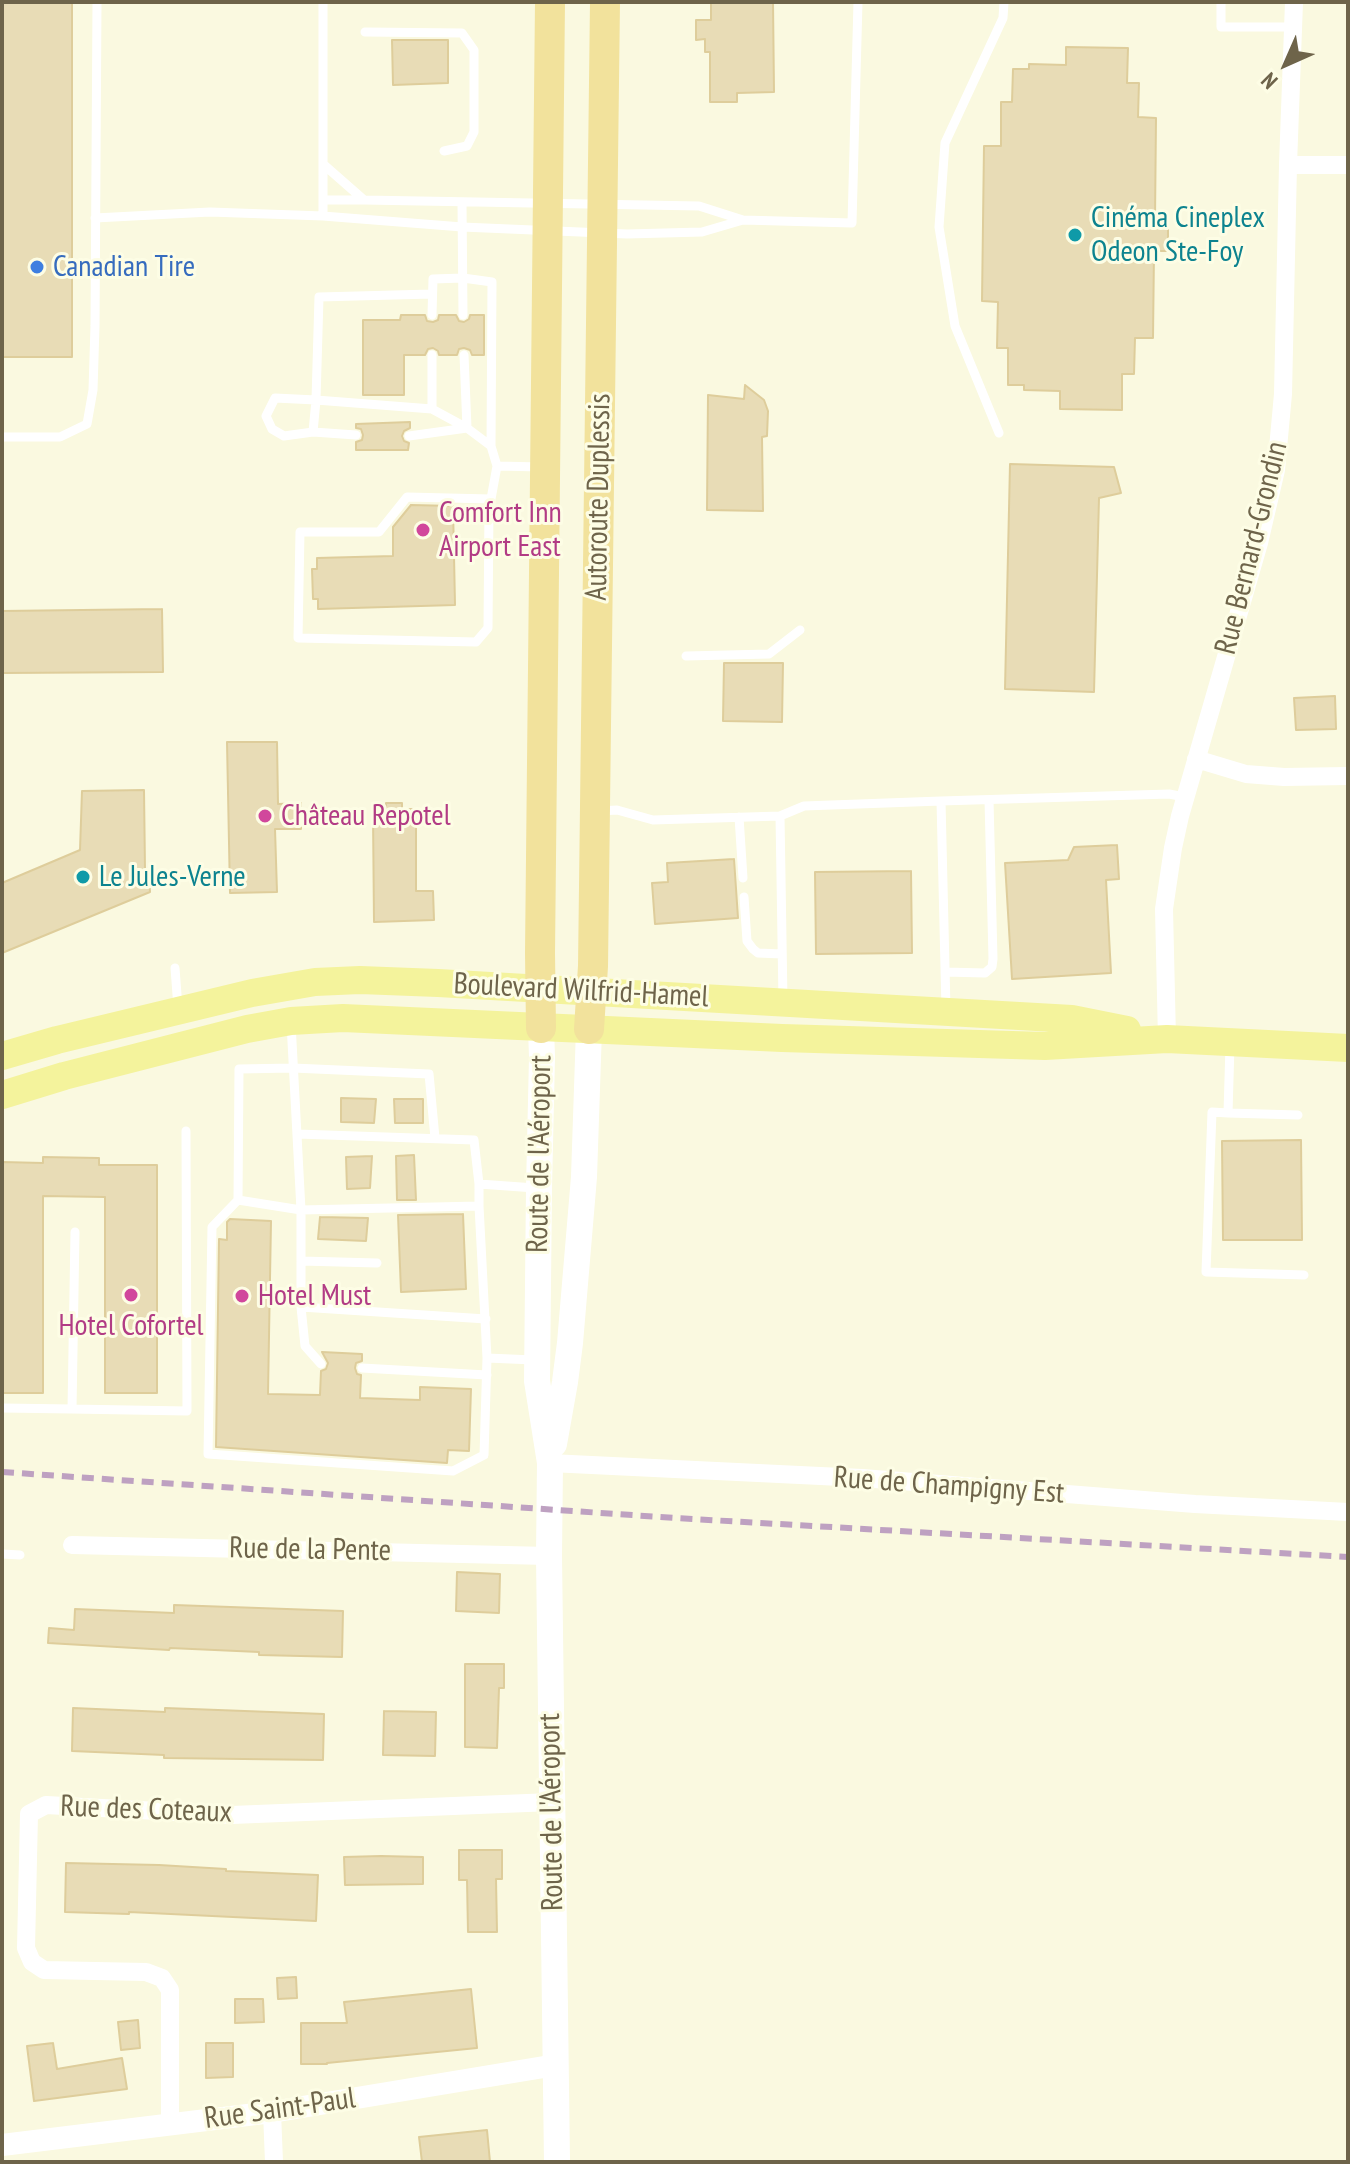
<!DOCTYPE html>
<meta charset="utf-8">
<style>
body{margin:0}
#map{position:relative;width:1350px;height:2164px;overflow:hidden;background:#faf9e0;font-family:"PT Sans Narrow",sans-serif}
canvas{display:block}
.frame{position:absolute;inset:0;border:4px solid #6e644a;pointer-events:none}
.north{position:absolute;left:1246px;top:24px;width:80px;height:80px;-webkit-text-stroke:6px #fdfde5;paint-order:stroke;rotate:225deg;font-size:22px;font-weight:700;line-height:32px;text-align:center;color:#6e644a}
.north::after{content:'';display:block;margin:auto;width:28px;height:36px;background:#6e644a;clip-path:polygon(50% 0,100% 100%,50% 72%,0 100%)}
</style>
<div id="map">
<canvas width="1350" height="2164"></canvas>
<div class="frame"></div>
<div class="north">N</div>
</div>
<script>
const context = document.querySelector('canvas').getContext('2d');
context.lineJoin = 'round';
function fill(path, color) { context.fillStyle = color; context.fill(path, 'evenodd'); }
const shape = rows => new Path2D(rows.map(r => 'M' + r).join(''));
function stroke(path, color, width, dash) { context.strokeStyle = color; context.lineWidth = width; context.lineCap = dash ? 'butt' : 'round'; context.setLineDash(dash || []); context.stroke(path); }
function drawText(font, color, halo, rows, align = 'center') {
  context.font = font + ' "PT Sans Narrow",sans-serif'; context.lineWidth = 6; context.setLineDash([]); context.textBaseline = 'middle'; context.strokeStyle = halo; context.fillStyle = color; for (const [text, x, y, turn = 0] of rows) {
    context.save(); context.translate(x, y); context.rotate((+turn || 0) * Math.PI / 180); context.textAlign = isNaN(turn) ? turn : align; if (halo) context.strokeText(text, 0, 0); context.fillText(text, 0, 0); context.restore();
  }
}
const building = shape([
 [2,2,72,2,72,357,2,357,2,2],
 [711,2,773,2,774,92,737,93,737,102,710,102,710,52,705,52,705,39,696,40,696,20,711,20,711,2],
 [392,40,448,40,448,83,393,85,392,40],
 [1066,47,1128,48,1127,83,1139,83,1138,117,1156,118,1155,219,1168,219,1168,251,1154,251,1153,338,1135,338,1134,374,1122,374,1122,410,1060,409,1060,391,1024,390,1024,385,1008,385,1008,348,997,348,998,302,982,301,984,146,1001,146,1001,102,1012,102,1013,69,1029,69,1029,64,1066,65,1066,47],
 [401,315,425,315,427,321,433,322,438,320,439,315,456,315,459,321,464,322,469,319,470,315,484,315,484,355,472,355,470,350,464,348,459,349,457,355,439,355,438,351,433,348,428,349,425,355,404,355,404,395,363,395,363,320,400,320,401,315],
 [745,385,764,400,768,411,767,436,762,437,763,511,707,510,708,395,744,399,745,385],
 [410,422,410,428,404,431,402,436,404,441,409,443,408,450,356,450,356,442,362,440,363,435,361,429,356,428,356,424,410,422],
 [1010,464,1114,467,1121,493,1099,498,1094,692,1005,689,1010,464],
 [411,505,453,506,455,605,318,609,318,599,313,599,312,569,317,569,317,558,393,556,393,527,411,505],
 [162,609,163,672,2,673,2,611,162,609],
 [724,663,783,663,782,722,723,721,724,663],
 [1335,696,1336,729,1296,730,1294,698,1335,696],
 [227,742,277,742,278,804,301,803,301,829,275,829,277,892,230,893,227,742],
 [144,790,145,870,149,871,150,892,2,953,2,883,80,850,82,791,144,790],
 [386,803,402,803,402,809,416,809,416,891,433,891,434,920,374,922,373,814,386,814,386,803],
 [1117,845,1119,879,1106,880,1111,973,1012,979,1005,863,1068,860,1074,847,1117,845],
 [734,859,738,918,655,924,652,883,668,882,667,863,734,859],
 [911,871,912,953,816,954,815,872,911,871],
 [341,1098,376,1099,374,1123,341,1122,341,1098],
 [394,1099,423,1099,423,1123,395,1123,394,1099],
 [1301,1140,1302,1240,1223,1240,1222,1141,1301,1140],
 [414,1155,416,1200,397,1200,396,1156,414,1155],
 [372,1156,370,1188,347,1189,346,1157,372,1156],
 [43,1157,99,1158,99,1165,157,1165,157,1393,105,1393,105,1197,43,1196,43,1393,2,1393,2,1162,43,1163,43,1157],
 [463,1214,466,1289,401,1292,398,1215,463,1214],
 [320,1217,368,1218,366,1241,318,1239,320,1217],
 [230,1219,271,1221,268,1394,320,1395,321,1371,326,1369,328,1363,322,1352,362,1354,362,1361,356,1363,355,1368,357,1374,361,1375,360,1398,420,1400,420,1387,471,1389,469,1451,448,1450,447,1463,216,1447,219,1239,227,1240,227,1222,230,1219],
 [457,1572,500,1574,499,1613,456,1611,457,1572],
 [174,1605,343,1611,342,1657,259,1655,259,1652,170,1648,169,1650,48,1643,49,1628,74,1630,75,1609,174,1613,174,1605],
 [465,1664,504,1664,504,1688,499,1688,497,1748,465,1747,465,1664],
 [73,1708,165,1712,165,1708,324,1714,323,1760,164,1758,164,1755,72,1751,73,1708],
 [384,1711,436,1712,435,1756,383,1755,384,1711],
 [459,1850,502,1850,502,1879,496,1879,497,1932,468,1932,467,1880,459,1880,459,1850],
 [381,1856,423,1857,423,1884,345,1885,344,1857,381,1856],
 [66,1863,159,1865,226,1869,226,1871,318,1875,316,1921,129,1912,129,1914,65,1912,66,1863],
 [296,1977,297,1998,278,1999,277,1978,296,1977],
 [471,1989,477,2048,327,2063,327,2064,301,2064,301,2023,347,2023,344,2002,471,1989],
 [235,1999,263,1999,264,2022,235,2023,235,1999],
 [138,2020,140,2048,121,2050,118,2022,138,2020],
 [53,2043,57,2069,122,2058,127,2089,34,2101,27,2046,53,2043],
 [206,2043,233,2043,233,2077,206,2078,206,2043],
 [487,2130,490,2162,422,2162,419,2137,487,2130]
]);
fill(building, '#e8dcb6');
stroke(building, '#decd9b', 2);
stroke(shape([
 [1221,2,1221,27,1294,27],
 [365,32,462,33,474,50,474,132,467,146,444,151],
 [323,164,364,200,699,206,743,220,852,223,858,2],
 [323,200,364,200],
 [462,202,463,315],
 [323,216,323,2],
 [95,218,210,212,323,216,462,227,627,234,702,232,743,220],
 [432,294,319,297,316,400,313,432,284,436,272,429,266,416,275,398,316,400,432,409,467,428],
 [432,315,433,279,463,278,492,282,491,446],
 [464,355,467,428,491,446,497,466],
 [432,409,432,355],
 [313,432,356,435],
 [999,433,955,326,939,227,945,143,1003,18,1004,2],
 [409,436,467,428],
 [2,437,60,437,87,424,93,390,95,326,97,2],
 [491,499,407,497,379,532,300,532,298,638,476,642,488,628,489,507,491,499,497,466,541,467],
 [686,656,769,654,800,630],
 [600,811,617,810,653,820,780,816,804,806,941,801],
 [780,816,783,1001],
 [739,817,743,878],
 [744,897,747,941,753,949,758,953,782,954],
 [175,968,178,1008],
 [945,972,985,973,992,967,993,959,989,800],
 [946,1009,941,801,1169,794,1185,797],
 [291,1023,301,1210,301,1307],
 [1230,1045,1228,1113,1212,1112,1206,1272,1304,1275],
 [1228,1113,1298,1115],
 [297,1134,474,1140,479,1184],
 [435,1138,429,1074,293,1068,239,1069,238,1200,212,1227,208,1454,453,1471,484,1455,487,1358,534,1360],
 [238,1200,301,1210,479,1206,479,1184,535,1188],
 [479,1206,487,1358],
 [75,1232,72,1409,187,1411,186,1131],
 [301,1261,377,1263],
 [321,1364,305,1346,301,1307,486,1319],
 [362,1368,487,1375],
 [2,1408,72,1409],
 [2,1554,20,1555]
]), '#fff', 9);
stroke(shape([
 [1288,165,1348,165],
 [1196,759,1246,774,1284,777,1348,776],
 [1167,1039,1164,909,1173,848,1180,816,1259,543,1276,470,1283,394,1288,165,1294,2],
 [550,1463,862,1478,1195,1504,1348,1512],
 [72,1545,549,1556],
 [272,2112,274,2162],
 [170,2125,170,1990,162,1978,146,1972,44,1970,32,1962,26,1948,29,1814,46,1805,232,1815,552,1802]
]), '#fff', 18);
stroke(shape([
 [2,2145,272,2112,556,2065]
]), '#fff', 22);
stroke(shape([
 [541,1028,542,1057,539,1188,537,1381,550,1463,549,1556,557,2162],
 [554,1444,565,1382,570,1343,584,1177,589,1029]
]), '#fff', 26);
stroke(shape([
 [2,1056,57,1040,252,993,315,982,360,980,438,983,1072,1019,1127,1030],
 [2,1095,64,1076,247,1029,291,1021,343,1018,782,1038,1045,1046,1167,1039,1348,1048]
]), '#f4f39c', 28);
stroke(shape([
 [541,1028,540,953,550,2],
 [589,1029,593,966,605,2]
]), '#f2e29c', 30);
stroke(shape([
 [2,1472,675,1518,1348,1557]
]), '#bea1c1', 6, [12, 8]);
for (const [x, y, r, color] of [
 [1075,235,8,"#0f9aa8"],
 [37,267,8,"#3f7fe0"],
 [423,530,8,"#d1479c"],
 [265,816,8,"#d1479c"],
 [83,877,8,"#0f9aa8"],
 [131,1295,8,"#d1479c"],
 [242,1296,8,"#d1479c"]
]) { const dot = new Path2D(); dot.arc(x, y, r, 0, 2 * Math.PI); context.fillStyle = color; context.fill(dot); stroke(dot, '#fdfde5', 3); }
drawText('30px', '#0d838f', '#fdfde5', [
 ["Cinéma Cineplex",1091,218],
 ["Odeon Ste-Foy",1091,252],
 ["Le Jules-Verne",99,877]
], 'left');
drawText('30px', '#366cbe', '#fdfde5', [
 ["Canadian Tire",53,267]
], 'left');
drawText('30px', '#6e644a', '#fdfde5', [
 ["Autoroute Duplessis",599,497,-89],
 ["Rue Bernard-Grondin",1252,548,-76],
 ["Boulevard Wilfrid-Hamel",581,991,3],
 ["Route de l'Aéroport",540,1154,-89],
 ["Rue de Champigny Est",949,1486,4],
 ["Rue de la Pente",310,1550,1],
 ["Rue des Coteaux",146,1810,2],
 ["Route de l'Aéroport",552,1812,-91],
 ["Rue Saint-Paul",280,2109,-8]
]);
drawText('30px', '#b23c85', '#fdfde5', [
 ["Comfort Inn",439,513],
 ["Airport East",439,547],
 ["Château Repotel",281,816],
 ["Hotel Must",258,1296],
 ["Hotel Cofortel",131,1326,"center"]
], 'left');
</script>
